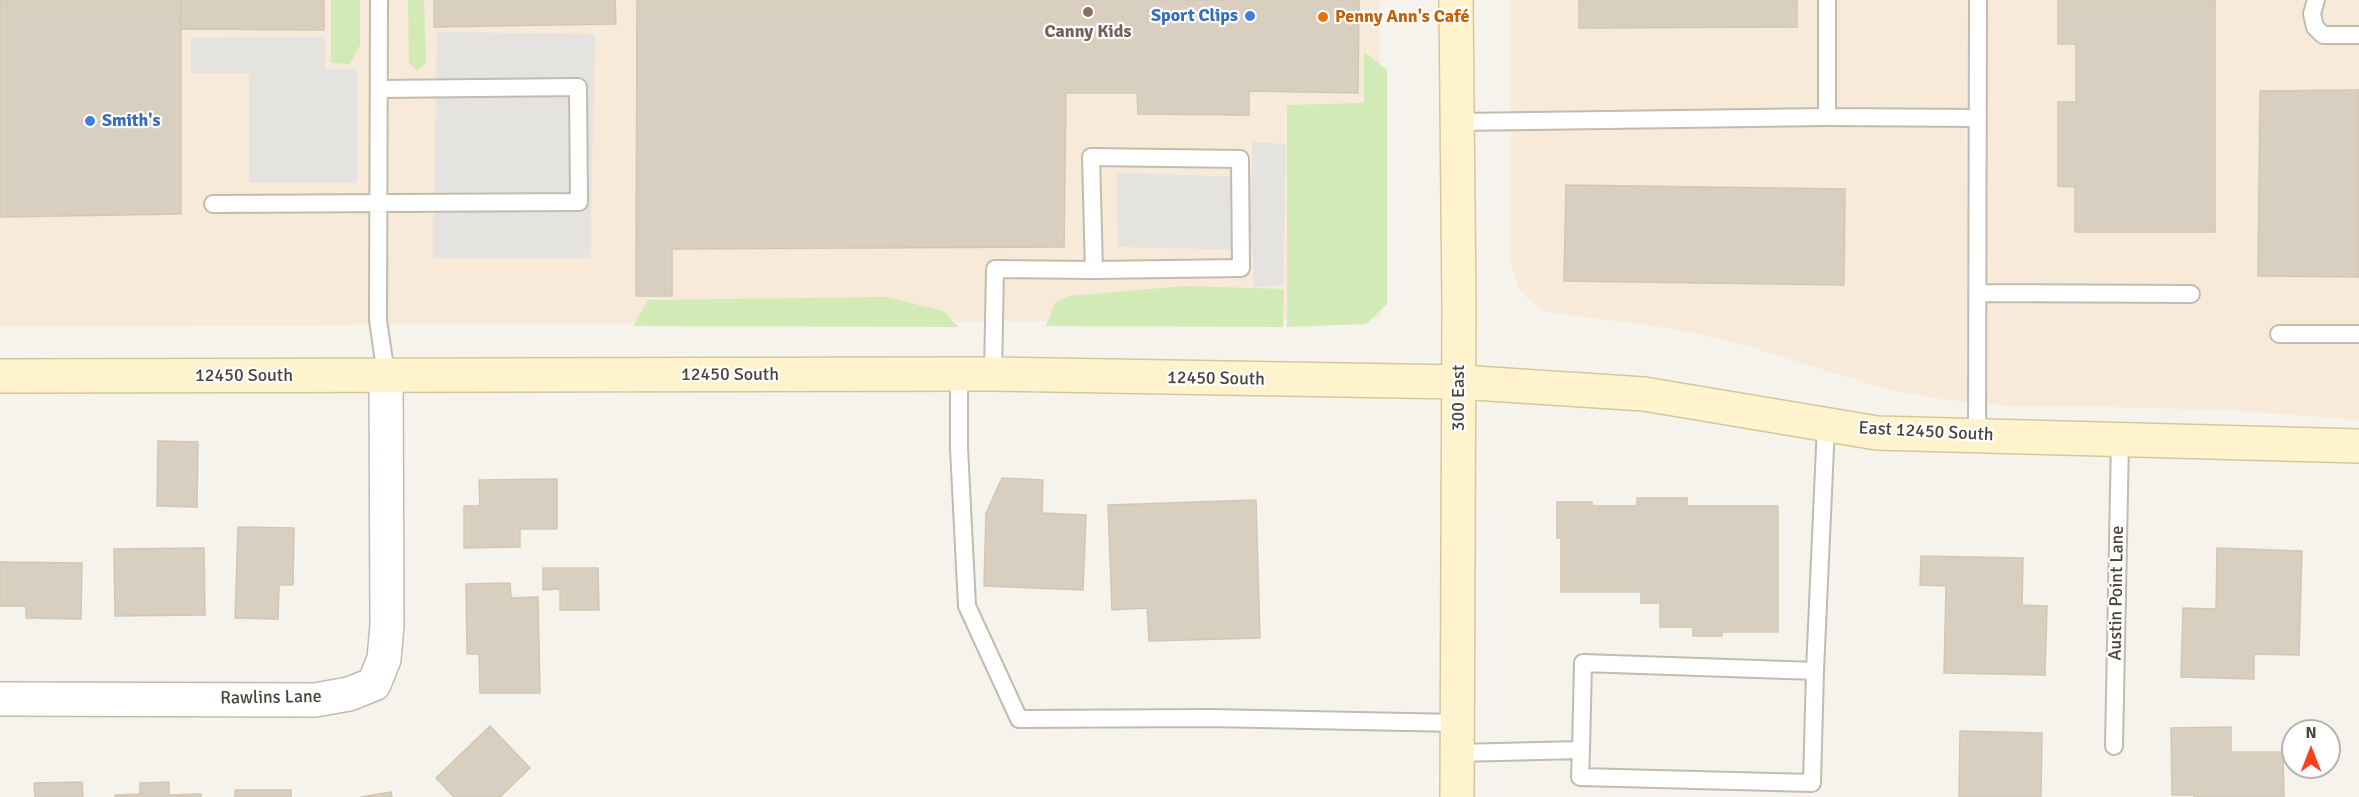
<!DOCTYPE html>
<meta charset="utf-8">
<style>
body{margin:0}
#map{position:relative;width:2359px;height:797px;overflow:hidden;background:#f6f3ec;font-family:Signika,sans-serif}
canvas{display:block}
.north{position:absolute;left:2281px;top:719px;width:60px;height:60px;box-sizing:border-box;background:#fff;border:2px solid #b7b4b0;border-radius:50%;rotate:0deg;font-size:16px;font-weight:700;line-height:24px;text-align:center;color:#4b4439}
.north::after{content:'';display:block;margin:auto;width:21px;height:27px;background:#fc3f1d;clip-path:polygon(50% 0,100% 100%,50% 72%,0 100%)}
</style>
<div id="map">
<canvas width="2359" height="797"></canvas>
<div class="north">N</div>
</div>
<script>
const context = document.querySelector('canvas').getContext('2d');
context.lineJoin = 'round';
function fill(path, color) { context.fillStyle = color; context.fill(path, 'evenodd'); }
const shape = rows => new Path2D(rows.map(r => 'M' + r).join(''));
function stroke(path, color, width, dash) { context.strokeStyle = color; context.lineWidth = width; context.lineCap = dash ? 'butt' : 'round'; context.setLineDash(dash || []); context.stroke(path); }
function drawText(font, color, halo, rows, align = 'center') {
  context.font = font + ' Signika,sans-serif'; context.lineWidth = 4.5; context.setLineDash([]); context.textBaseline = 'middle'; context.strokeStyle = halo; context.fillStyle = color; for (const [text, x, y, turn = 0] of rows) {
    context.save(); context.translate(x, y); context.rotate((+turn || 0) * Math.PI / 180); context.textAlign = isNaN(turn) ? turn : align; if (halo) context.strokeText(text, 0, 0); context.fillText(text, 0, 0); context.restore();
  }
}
fill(shape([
 [0,0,1380,0,1380,319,0,327],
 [1511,0,2359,0,2359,420,2228,410,2110,407,2022,407,1940,399,1889,390,1740,344,1675,329,1547,312,1527,298,1518,287,1511,263]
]), '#f7ead8');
fill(shape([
 [331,0,360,0,360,45,350,64,331,63],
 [408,0,424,0,426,63,417,71,409,63],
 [1364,52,1387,70,1387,304,1366,324,1287,327,1287,105,1364,103],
 [1184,286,1284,289,1283,327,1046,326,1055,303,1070,296],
 [886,297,943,311,958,327,633,326,648,300]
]), '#d2eab5');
fill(shape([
 [437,32,595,34,590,258,433,258],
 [325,37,325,69,357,69,357,183,249,183,249,73,191,73,191,38],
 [1252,142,1286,144,1283,285,1254,287,1253,250,1118,247,1117,173,1252,177]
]), '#e5e3e0');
const building = shape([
 [0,0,181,0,181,214,0,217,0,0],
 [181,0,324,0,324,30,180,29,181,0],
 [434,0,615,0,616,24,434,27,434,0],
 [637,0,1359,0,1358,93,1249,91,1249,115,1138,114,1137,93,1066,93,1064,247,672,249,672,296,636,296,637,0],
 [1579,0,1797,0,1797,27,1579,28,1579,0],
 [2058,0,2215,0,2215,232,2075,232,2075,187,2058,186,2058,102,2076,102,2076,44,2058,44,2058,0],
 [2359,90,2359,277,2258,276,2260,91,2359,90],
 [1566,185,1845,189,1844,285,1564,281,1566,185],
 [158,441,198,442,197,507,157,506,158,441],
 [1002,478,1043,480,1042,513,1086,515,1083,590,984,586,986,513,1002,478],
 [557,479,557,529,520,529,520,547,464,548,464,506,480,506,479,480,557,479],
 [1637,498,1687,498,1687,506,1778,506,1778,632,1722,632,1722,636,1693,636,1693,627,1660,627,1660,603,1641,603,1641,592,1561,592,1561,538,1557,538,1557,502,1592,502,1592,506,1637,506,1637,498],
 [1256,500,1260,638,1149,641,1147,608,1112,610,1108,505,1256,500],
 [238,527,294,528,293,585,279,585,278,619,235,618,238,527],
 [204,548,205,615,115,616,114,549,204,548],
 [2217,548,2302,551,2299,655,2254,654,2254,679,2181,677,2183,608,2216,609,2217,548],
 [1921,556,2023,558,2022,605,2047,606,2045,675,1944,673,1946,586,1920,585,1921,556],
 [0,562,82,563,81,619,26,618,26,606,0,606,0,562],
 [543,568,598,568,599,610,560,610,560,589,543,590,543,568],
 [510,583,511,598,538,597,540,693,480,693,479,654,467,654,466,584,510,583],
 [490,726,530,768,500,797,454,797,436,778,490,726],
 [2231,727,2231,752,2283,752,2284,797,2194,797,2194,795,2172,795,2171,728,2231,727],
 [1960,731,2042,733,2041,797,1959,797,1960,731],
 [82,782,83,797,35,797,34,783,82,782],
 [169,782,169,795,201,794,201,797,115,797,115,795,140,794,140,783,169,782],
 [235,790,291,790,291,797,235,797,235,790],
 [391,792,392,797,361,797,391,792]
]);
fill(building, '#d8cfc1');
stroke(building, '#d3c7b4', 1.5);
const lane = shape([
 [379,0,378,320,386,375],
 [1827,0,1827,117],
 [2316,0,2312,14,2315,27,2323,35,2359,35],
 [1457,122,1827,117,1978,118],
 [213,204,579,202,578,87,379,89],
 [1978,293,2191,294],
 [2279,334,2359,334],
 [959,374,959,448,967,606,1019,719,1209,718,1457,723],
 [993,374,995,269,1094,270,1241,268,1240,159,1091,157,1094,270],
 [1977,436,1978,0],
 [2114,746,2120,440],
 [1581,750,1583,663,1815,671],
 [1457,753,1581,750,1580,777,1812,783,1815,671,1826,425]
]);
const street = shape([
 [0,699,315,700,349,694,374,684,384,659,387,625,386,375]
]);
const secondary = shape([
 [1456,0,1459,307,1457,797],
 [0,376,993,374,1459,382,1644,394,1877,433,2359,446]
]);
stroke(lane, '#c2bbae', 20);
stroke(street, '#c2bbae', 36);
stroke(secondary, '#d6c79b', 36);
stroke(lane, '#fff', 16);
stroke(street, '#fff', 33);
stroke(secondary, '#fff3cd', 33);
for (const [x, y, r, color] of [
 [1088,12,6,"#8d6e63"],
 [1250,16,6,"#3f7fe0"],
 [1323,17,6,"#e8710a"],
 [90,121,6,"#3f7fe0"]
]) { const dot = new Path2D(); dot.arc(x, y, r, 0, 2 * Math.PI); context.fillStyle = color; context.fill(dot); stroke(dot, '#fff', 2); }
drawText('bold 18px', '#366cbe', '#fff', [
 ["Sport Clips",1238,16],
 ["Smith's",102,121,"left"]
], 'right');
drawText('bold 18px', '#c56008', '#fff', [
 ["Penny Ann's Café",1335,17]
], 'left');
drawText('bold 18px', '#785e54', '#fff', [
 ["Canny Kids",1088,32]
]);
drawText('18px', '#4b4439', '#fff', [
 ["12450 South",730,375],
 ["12450 South",244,376],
 ["12450 South",1216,379,1],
 ["300 East",1459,398,-90],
 ["East 12450 South",1926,432,3],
 ["Austin Point Lane",2117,593,-89],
 ["Rawlins Lane",271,698,-1]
]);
</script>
